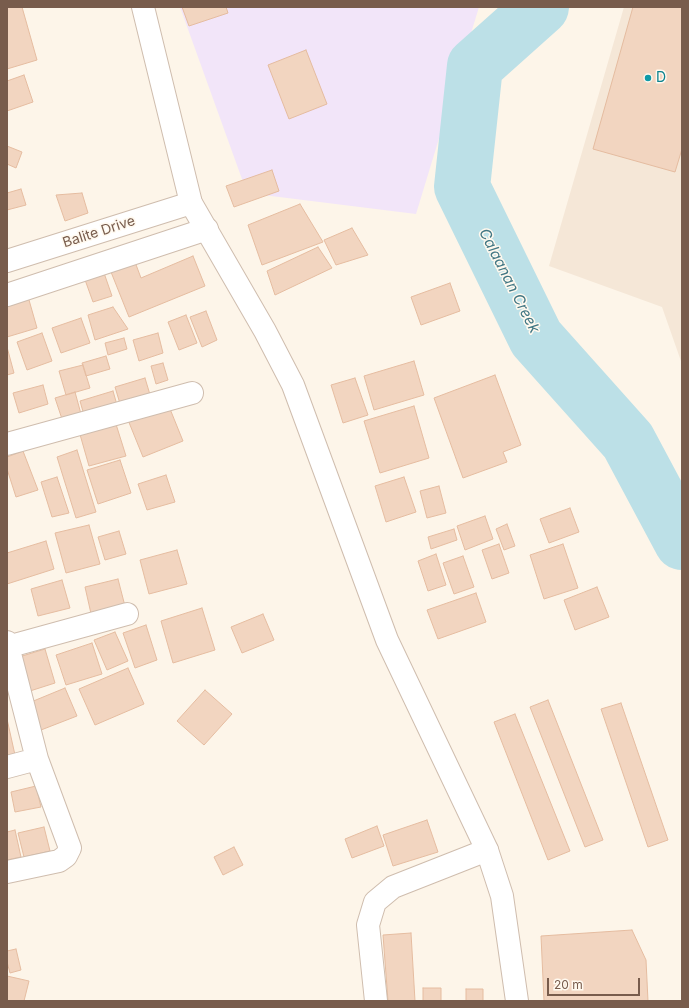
<!DOCTYPE html>
<style>
body{margin:0}
#map{position:relative;width:689px;height:1008px;overflow:hidden;background:#fdf5e9;font-family:Inter,sans-serif}
canvas{display:block}
.frame{position:absolute;inset:0;border:8px solid #785c4c;pointer-events:none}
.scale{position:absolute;left:547px;top:978px;width:93px;height:18px;box-sizing:border-box;border:2px solid #785c4c;border-top:0;padding-left:5px;font-size:12px;line-height:14px;white-space:nowrap;color:#785c4c;-webkit-text-stroke:3px #fff9ef;paint-order:stroke}
</style>
<div id="map">
<canvas width="689" height="1008"></canvas>
<div class="frame"></div>
<div class="scale">20 m</div>
</div>
<script>
const context = document.querySelector('canvas').getContext('2d');
context.lineJoin = 'round';
function fill(path, color) { context.fillStyle = color; context.fill(path, 'evenodd'); }
const shape = rows => new Path2D(rows.map(r => 'M' + r).join(''));
function stroke(path, color, width, dash) { context.strokeStyle = color; context.lineWidth = width; context.lineCap = dash ? 'butt' : 'round'; context.setLineDash(dash || []); context.stroke(path); }
function drawText(font, color, halo, rows, align = 'center') {
  context.font = font + ' Inter,sans-serif'; context.lineWidth = 3; context.setLineDash([]); context.textBaseline = 'middle'; context.strokeStyle = halo; context.fillStyle = color; for (const [text, x, y, turn = 0] of rows) {
    context.save(); context.translate(x, y); context.rotate((+turn || 0) * Math.PI / 180); context.textAlign = isNaN(turn) ? turn : align; if (halo) context.strokeText(text, 0, 0); context.fillText(text, 0, 0); context.restore();
  }
}
fill(shape([
 [624,7,682,7,682,364,662,307,549,266]
]), '#f5e7d7');
fill(shape([
 [180,7,479,7,416,214,247,193]
]), '#f2e5f9');
stroke(shape([
 [541,7,475,66,462,187,536,338,628,441,682,542]
]), '#bce0e7', 56);
const building = shape([
 [7,7,22,7,37,60,7,69,7,7],
 [182,7,226,7,228,13,189,26,182,7],
 [633,7,682,7,682,149,675,172,593,149,633,7],
 [306,50,327,104,289,119,268,65,306,50],
 [24,75,33,102,7,111,7,81,24,75],
 [7,146,22,152,16,168,7,164,7,146],
 [272,170,279,191,234,207,226,186,272,170],
 [21,189,26,205,7,210,7,193,21,189],
 [82,193,88,213,65,221,56,195,82,193],
 [300,204,323,242,262,265,248,225,300,204],
 [352,228,368,255,336,265,324,240,352,228],
 [318,247,332,268,275,295,267,271,318,247],
 [193,256,205,286,129,317,111,272,135,262,141,278,193,256],
 [103,270,112,296,93,302,84,277,103,270],
 [450,283,460,311,421,325,411,297,450,283],
 [27,293,37,328,7,337,7,302,27,293],
 [113,307,128,329,95,340,88,315,113,307],
 [206,311,217,340,202,347,190,317,206,311],
 [186,315,197,343,179,350,168,322,186,315],
 [81,318,90,343,61,353,52,328,81,318],
 [42,333,52,361,27,370,17,342,42,333],
 [158,333,163,353,139,361,133,340,158,333],
 [124,338,127,349,108,355,105,343,124,338],
 [7,347,14,373,7,375,7,347],
 [106,356,110,369,86,376,82,363,106,356],
 [414,361,424,395,374,410,364,376,414,361],
 [163,363,168,380,156,384,151,366,163,363],
 [83,365,90,388,66,395,59,371,83,365],
 [495,375,521,445,503,452,507,462,463,478,434,398,495,375],
 [145,378,151,398,121,407,115,387,145,378],
 [355,378,368,415,343,423,331,385,355,378],
 [43,385,48,404,19,413,13,393,43,385],
 [113,391,117,405,84,415,80,401,113,391],
 [75,392,81,414,62,419,55,398,75,392],
 [168,404,183,441,143,457,128,420,168,404],
 [414,406,429,458,380,473,364,421,414,406],
 [115,421,126,456,89,466,79,431,115,421],
 [77,450,96,512,76,518,57,457,77,450],
 [23,451,38,490,16,497,7,469,7,457,23,451],
 [120,460,131,493,98,504,87,470,120,460],
 [166,475,175,502,147,510,138,484,166,475],
 [57,477,69,513,52,517,41,482,57,477],
 [404,477,416,512,386,522,375,486,404,477],
 [439,486,446,513,427,518,420,491,439,486],
 [570,508,579,532,549,543,540,519,570,508],
 [485,516,493,539,465,550,457,526,485,516],
 [507,524,515,546,504,550,496,529,507,524],
 [89,525,100,564,66,573,55,533,89,525],
 [454,529,457,540,431,549,428,537,454,529],
 [119,531,126,554,105,560,98,537,119,531],
 [46,541,54,569,7,584,7,553,46,541],
 [499,544,509,573,492,579,482,550,499,544],
 [563,544,578,588,544,599,530,555,563,544],
 [177,550,187,584,149,594,140,560,177,550],
 [436,554,446,585,428,591,418,561,436,554],
 [463,556,474,587,454,594,443,563,463,556],
 [118,579,126,610,92,618,85,587,118,579],
 [62,580,70,608,38,616,31,589,62,580],
 [597,587,609,617,575,630,564,600,597,587],
 [476,593,486,622,438,639,427,610,476,593],
 [202,608,215,650,173,663,161,621,202,608],
 [263,614,274,640,242,653,231,627,263,614],
 [146,625,157,660,135,668,123,633,146,625],
 [115,632,128,661,107,670,94,640,115,632],
 [92,643,102,674,66,685,56,655,92,643],
 [45,649,55,683,30,691,19,657,45,649],
 [128,668,144,704,95,725,79,689,128,668],
 [65,688,77,716,41,730,31,702,65,688],
 [205,690,232,714,204,745,177,721,205,690],
 [548,700,603,840,585,847,530,707,548,700],
 [621,703,668,840,648,847,601,709,621,703],
 [515,714,570,851,548,860,494,722,515,714],
 [7,719,15,755,7,758,7,719],
 [36,786,41,807,15,812,11,792,36,786],
 [427,820,438,852,393,866,383,835,427,820],
 [377,826,384,846,352,858,345,839,377,826],
 [44,827,50,851,24,857,18,833,44,827],
 [15,830,21,857,7,860,7,832,15,830],
 [234,847,243,865,223,875,214,857,234,847],
 [632,930,646,960,648,1001,544,1001,541,936,632,930],
 [411,933,415,1001,388,1001,383,935,411,933],
 [16,949,21,970,10,973,7,962,7,951,16,949],
 [7,976,29,981,24,1001,7,1001,7,976],
 [423,988,441,988,441,1001,423,1001,423,988],
 [466,989,483,989,483,1001,466,1001,466,989]
]);
fill(building, '#f2d5c0');
stroke(building, '#e5bca0', 1);
const minor = shape([
 [7,261,191,203],
 [7,295,207,229],
 [7,444,192,393],
 [7,642,37,759,70,848,66,856,59,861,7,872],
 [7,647,127,614],
 [7,767,37,759],
 [376,1001,368,925,375,902,393,887,487,850]
]);
const tertiary = shape([
 [143,7,191,203,265,331,293,385,387,640,487,850,502,896,517,1001]
]);
stroke(minor, '#cfbdae', 24);
stroke(tertiary, '#cfbdae', 24);
stroke(minor, '#fff', 22);
stroke(tertiary, '#fff', 22);
for (const [x, y, r, color] of [
 [648,78,4,"#0f9aa8"]
]) { const dot = new Path2D(); dot.arc(x, y, r, 0, 2 * Math.PI); context.fillStyle = color; context.fill(dot); stroke(dot, '#fff9ef', 1.5); }
drawText('14px', '#0d838f', '#fff9ef', [
 ["D",656,78]
], 'left');
drawText('14px', '#785c4c', '#fff9ef', [
 ["Balite Drive",99,232,-18]
]);
drawText('italic 15px', '#427784', '#fff9ef', [
 ["Calaanan Creek",509,281,63]
]);
</script>
